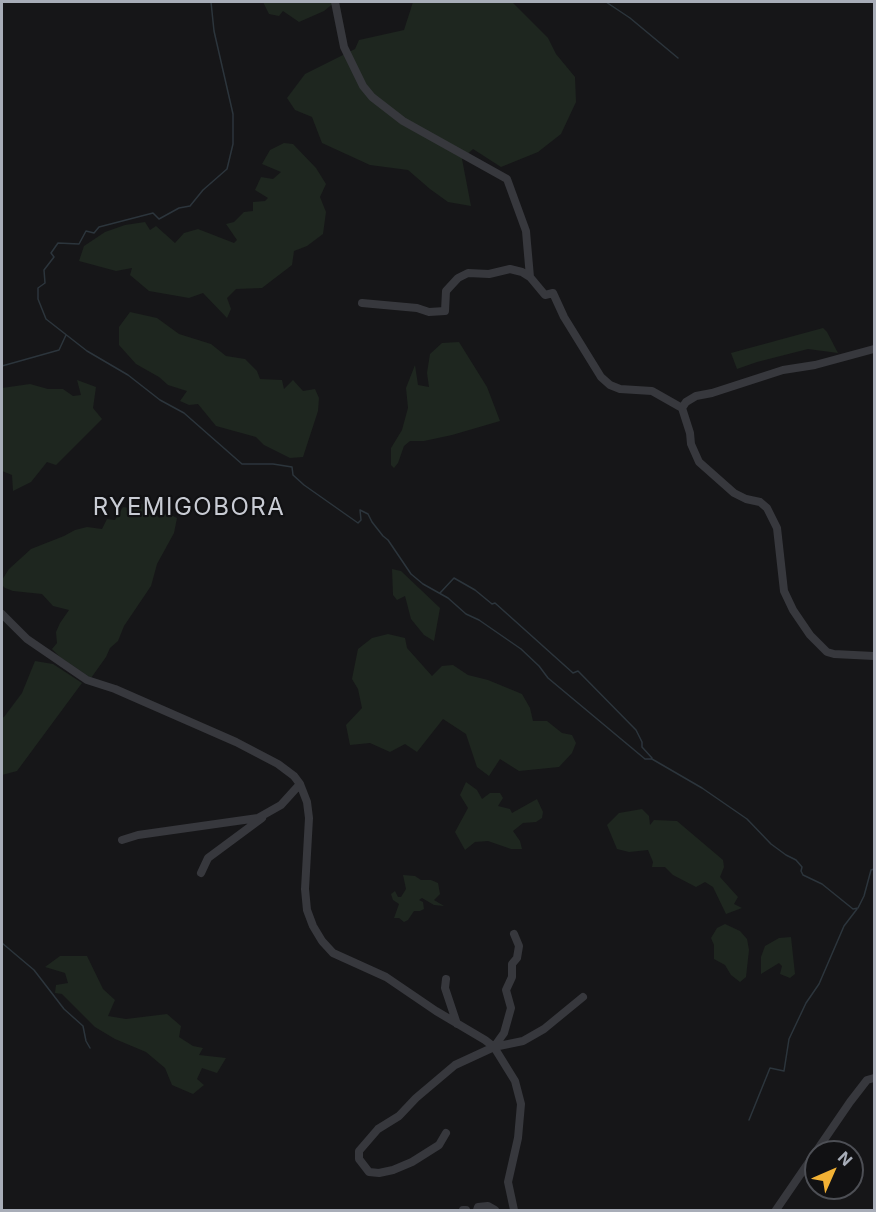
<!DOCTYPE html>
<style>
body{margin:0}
#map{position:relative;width:876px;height:1212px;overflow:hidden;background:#161618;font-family:Inter,sans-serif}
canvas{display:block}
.frame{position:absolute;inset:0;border:3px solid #a8adb8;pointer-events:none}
.north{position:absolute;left:804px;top:1140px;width:60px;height:60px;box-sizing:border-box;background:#111113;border:2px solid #4d4f55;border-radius:50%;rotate:45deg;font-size:16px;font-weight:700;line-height:24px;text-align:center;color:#a8adb8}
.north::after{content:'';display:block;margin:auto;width:21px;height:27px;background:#f2b134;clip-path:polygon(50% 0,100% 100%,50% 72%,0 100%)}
</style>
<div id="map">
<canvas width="876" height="1212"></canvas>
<div class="frame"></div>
<div class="north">N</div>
</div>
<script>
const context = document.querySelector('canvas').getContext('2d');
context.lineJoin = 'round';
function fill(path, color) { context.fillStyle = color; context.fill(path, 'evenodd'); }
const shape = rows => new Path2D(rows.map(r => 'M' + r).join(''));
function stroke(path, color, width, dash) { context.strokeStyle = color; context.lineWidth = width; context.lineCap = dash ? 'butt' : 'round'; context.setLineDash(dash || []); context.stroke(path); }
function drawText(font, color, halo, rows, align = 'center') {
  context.font = font + ' Inter,sans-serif'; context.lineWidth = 4.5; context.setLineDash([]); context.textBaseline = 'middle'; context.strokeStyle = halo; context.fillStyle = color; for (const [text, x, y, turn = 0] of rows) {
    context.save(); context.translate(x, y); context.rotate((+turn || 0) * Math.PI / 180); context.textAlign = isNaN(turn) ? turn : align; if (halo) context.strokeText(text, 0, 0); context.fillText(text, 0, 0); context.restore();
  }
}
fill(shape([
 [263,2,335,2,324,11,299,22,283,11,279,16,269,14],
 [413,2,512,2,548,38,556,54,575,77,576,102,561,134,538,152,501,167,473,149,462,159,471,206,448,202,430,189,408,170,370,165,322,143,312,117,295,110,287,98,305,74,355,49,359,40,404,30],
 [284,143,293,144,316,168,326,184,320,197,326,212,323,234,307,246,294,251,292,265,262,288,236,289,227,298,231,309,227,318,203,293,189,298,149,291,130,275,132,268,116,271,79,261,84,246,105,232,125,225,145,222,150,230,156,226,175,243,184,233,198,229,234,243,237,240,226,224,234,222,244,212,253,211,253,202,265,201,268,198,255,190,261,177,273,179,281,172,262,164,270,150],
 [130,312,157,318,179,334,211,344,226,356,245,359,257,371,260,379,282,380,284,389,293,380,303,391,315,389,319,398,318,411,303,457,290,458,264,445,256,437,216,426,198,404,189,405,180,401,187,391,168,385,159,377,136,364,119,345,119,327],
 [823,328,827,332,838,353,808,349,757,362,737,369,731,353],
 [459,342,487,387,500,421,452,435,424,441,410,441,404,446,398,463,394,468,391,465,391,448,402,430,408,408,406,388,415,365,418,385,429,387,427,373,430,354,442,343],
 [77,380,96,387,93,408,102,419,56,465,47,462,31,482,13,491,12,475,2,471,2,388,30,384,48,389,63,389,73,396,81,395],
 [151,501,154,507,154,512,159,518,167,513,177,518,174,533,157,564,151,586,124,626,118,641,110,648,106,657,91,678,60,657,52,649,57,643,56,632,60,623,69,610,53,606,42,594,13,591,5,588,2,585,2,580,9,569,31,549,64,536,75,530,87,527,102,529,107,519,115,520,123,507,129,508],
 [392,569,401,571,440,608,434,641,424,635,411,619,405,596,397,600,393,595],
 [388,634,405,638,407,648,432,676,442,666,453,665,468,675,488,680,522,694,530,708,533,721,547,721,562,733,572,735,576,743,572,753,559,767,519,771,500,759,489,776,477,767,466,734,443,719,417,752,405,744,390,752,370,743,350,745,346,725,362,708,358,689,352,679,358,649,372,638],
 [35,661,53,664,82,683,17,771,2,775,2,718,4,717,22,693],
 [466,782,477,790,482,799,490,793,500,793,503,798,498,806,510,809,512,813,537,799,543,812,542,818,536,822,523,823,513,831,520,841,522,849,511,849,488,841,475,842,465,850,455,832,468,808,460,795],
 [642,809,649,816,650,825,654,820,677,821,723,860,724,867,720,877,738,897,734,904,742,908,726,914,713,887,705,882,696,887,673,875,665,867,652,867,653,862,648,850,629,852,617,849,607,825,619,813],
 [403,875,415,876,421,880,431,880,438,883,440,894,434,900,444,906,434,905,422,898,419,900,423,902,424,909,420,911,414,911,408,920,404,922,399,918,394,918,399,904,393,900,391,894,395,891,398,897,401,897,406,889],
 [725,924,740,931,747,939,749,950,746,977,740,982,731,975,725,965,714,959,714,945,711,938,717,928],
 [791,937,795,974,790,978,780,974,782,966,779,963,761,974,761,957,765,946,779,938],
 [60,956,87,956,103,989,115,1000,108,1016,126,1019,167,1014,181,1026,179,1037,193,1046,203,1048,199,1055,226,1058,217,1073,202,1068,197,1079,204,1085,193,1094,172,1085,165,1068,146,1052,115,1039,95,1027,62,994,55,993,56,985,68,983,65,973,45,967]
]), '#1e261f');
stroke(shape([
 [211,2,214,31,233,114,233,144,227,169,203,190,190,206,179,208,159,219,153,213,99,227,94,233,86,231,79,244,58,243,51,253,54,257,44,270,45,283,38,288,38,299,46,319,87,351,128,375,160,400,184,413,242,464,273,464,292,467,293,475,304,485,358,523,361,520,360,510,368,514,372,522,383,536,388,540,411,574,423,584,448,598,466,614,479,620,521,649,539,666,548,678,645,759,652,759,702,788,747,819,771,844,786,855,796,860,802,867,801,871,803,875,822,884,853,909,858,908,864,896,871,870,874,869],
 [606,2,630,18,678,58],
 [2,366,59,350,66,335],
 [440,593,454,578,475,590,492,604,495,603,573,673,578,671,636,730,642,742,642,747,652,758],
 [2,943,34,970,64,1009,83,1026,86,1041,90,1048],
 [749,1120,770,1068,784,1071,789,1039,806,1003,819,984,844,926,857,909]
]), '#2c353c', 1.5);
stroke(shape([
 [335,2,344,47,363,86,372,97,403,121,507,179,526,231,527,243,530,277,522,272,510,269,489,274,468,273,458,278,446,291,445,311,429,312,417,308,362,303],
 [530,277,545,295,553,293,564,317,601,377,610,385,620,389,652,391,682,408,690,433,691,444,699,462,734,493,746,499,760,502,767,508,777,528,784,591,793,610,810,635,827,652,834,654,874,656],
 [682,408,686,402,696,396,712,393,783,370,815,365,874,349],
 [2,614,27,639,87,680,115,689,236,742,278,764,294,776,300,784,307,802,309,818,305,889,307,910,313,926,322,941,333,953,386,977,436,1011,485,1040,494,1047,515,1081,521,1104,518,1138,508,1182,514,1210],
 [122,840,138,835,258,818,281,805,300,784],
 [201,873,208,858,262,818],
 [446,979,445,988,457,1024],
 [494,1047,523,1041,544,1029,583,997],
 [446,1133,439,1145,412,1162,393,1170,379,1173,369,1172,359,1159,359,1151,378,1129,399,1116,416,1098,455,1065,494,1047,504,1033,511,1008,506,990,512,977,512,964,517,958,519,946,514,934],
 [463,1210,466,1210],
 [477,1210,478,1207,488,1206,495,1210],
 [776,1210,850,1102,867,1080,874,1078]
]), '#37383d', 8);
context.letterSpacing = '1.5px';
drawText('24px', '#c9ccd4', '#111113', [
 ["RYEMIGOBORA",189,508]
]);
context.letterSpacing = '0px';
</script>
